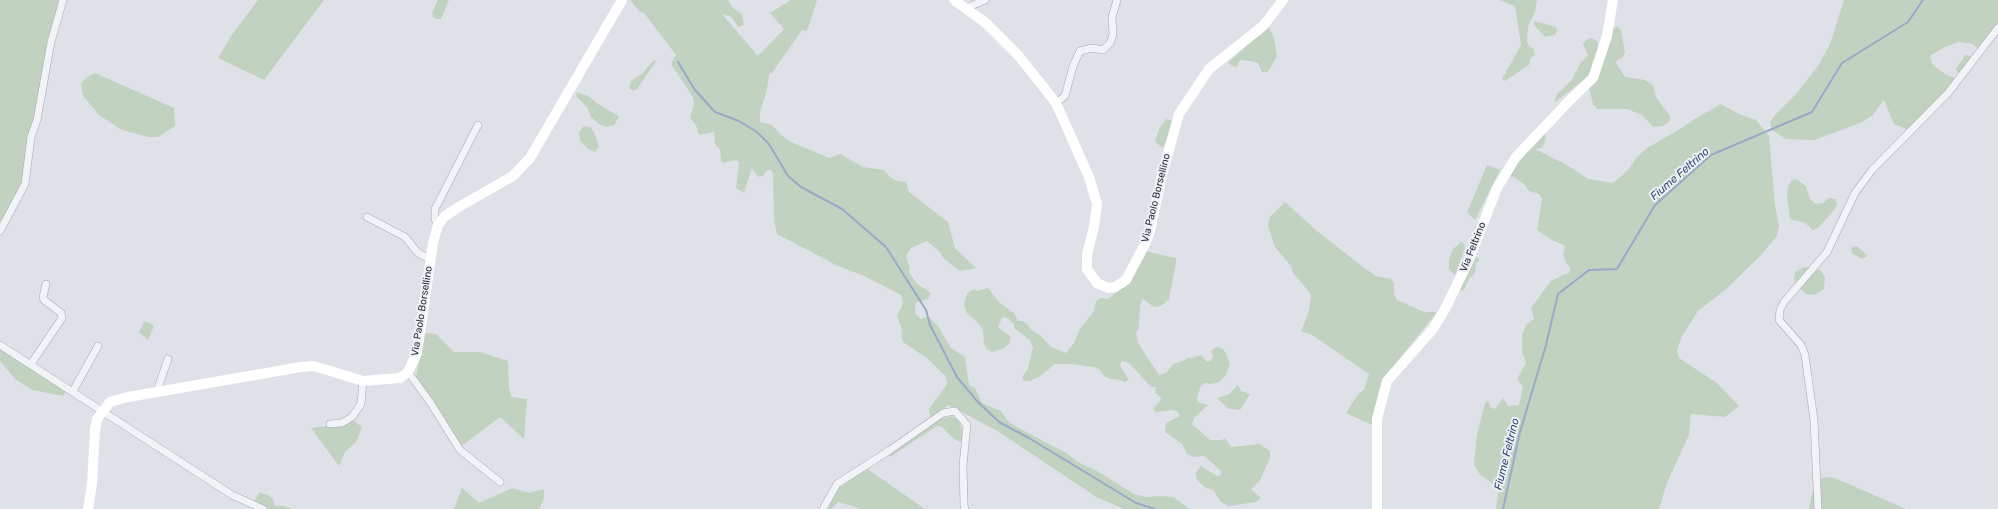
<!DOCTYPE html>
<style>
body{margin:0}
canvas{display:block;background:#dfe1e8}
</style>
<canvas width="1998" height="509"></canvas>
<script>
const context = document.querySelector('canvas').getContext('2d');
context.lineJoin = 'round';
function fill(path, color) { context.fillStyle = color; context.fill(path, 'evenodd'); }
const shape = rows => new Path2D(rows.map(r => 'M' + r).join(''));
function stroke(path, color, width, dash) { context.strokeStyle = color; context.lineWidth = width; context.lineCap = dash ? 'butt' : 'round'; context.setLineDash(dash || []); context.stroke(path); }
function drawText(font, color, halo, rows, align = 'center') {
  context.font = font + ' Rubik,sans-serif'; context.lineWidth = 4; context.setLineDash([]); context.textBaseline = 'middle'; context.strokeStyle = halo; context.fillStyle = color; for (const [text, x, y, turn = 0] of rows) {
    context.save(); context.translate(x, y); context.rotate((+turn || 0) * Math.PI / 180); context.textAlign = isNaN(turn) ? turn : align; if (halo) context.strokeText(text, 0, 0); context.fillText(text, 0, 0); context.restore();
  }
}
fill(shape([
 [0,0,61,0,26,180,0,233],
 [258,0,324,0,264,80,218,58,231,36],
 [438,0,449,0,441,19,436,19,433,17,432,13],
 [630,0,728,0,733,8,742,14,744,25,738,27,732,17,722,14,758,56,784,29,770,13,791,0,817,0,807,31,802,30,772,73,769,74,767,90,760,112,760,122,772,125,781,135,793,143,813,151,829,158,840,154,863,167,884,170,890,177,897,181,906,182,909,192,948,222,955,248,976,268,960,271,943,258,940,252,927,241,911,248,906,256,910,269,909,272,917,284,931,293,928,299,916,302,915,313,921,319,925,317,929,317,938,326,951,348,965,357,969,385,975,388,982,403,1001,411,1007,420,1015,426,1068,454,1076,461,1097,471,1134,494,1147,497,1160,496,1173,497,1190,509,1124,509,1098,498,999,432,949,405,930,417,929,409,947,384,946,377,928,359,903,342,901,336,902,330,897,315,903,304,901,295,864,276,838,266,777,234,774,221,773,174,771,170,767,170,763,176,759,177,755,173,752,168,744,193,736,188,739,162,736,160,723,163,721,161,720,150,715,144,714,132,699,135,696,125,690,118,694,104,693,97,671,64,676,55,644,13,640,12],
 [1499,0,1537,0,1535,12,1528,26,1527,41,1529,46,1534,49,1535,55,1530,59,1529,65,1505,81,1502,79,1521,45,1515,6],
 [1844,0,1998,0,1998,26,1979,50,1973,44,1959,42,1945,47,1930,56,1932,63,1937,68,1945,74,1957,79,1909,130,1894,124,1884,100,1872,116,1860,123,1814,140,1786,139,1772,130,1770,122,1774,116,1796,94,1818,66,1830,44],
 [1534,21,1556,27,1557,31,1555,35,1545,37,1534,25],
 [1268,26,1274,38,1277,56,1268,72,1262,72,1258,63,1250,61,1240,60,1236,68,1228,63],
 [1617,26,1621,30,1625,52,1622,58,1617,60,1616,63,1625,77,1645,80,1653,85,1656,97,1670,116,1670,121,1663,126,1653,127,1642,115,1627,109,1597,109,1593,104,1589,88,1603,63,1610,32],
 [1591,38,1597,41,1599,47,1593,69,1584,80,1554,103,1557,94,1571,81,1581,62,1588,56,1583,44,1586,40],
 [1966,54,1972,58,1959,75,1956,69],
 [657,60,637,89,633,91,629,88,631,81,643,73,652,62],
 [95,73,174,108,175,126,158,137,148,137,122,130,99,115,83,96,81,83,86,78],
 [577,92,590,97,598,104,617,115,619,117,614,125,606,127,599,124,591,117,587,107,576,96],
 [1721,104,1741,115,1756,120,1769,136,1775,205,1779,226,1777,236,1760,256,1725,290,1698,311,1681,338,1677,351,1679,358,1717,383,1739,406,1725,417,1691,414,1689,435,1667,483,1659,509,1496,509,1499,488,1480,475,1474,464,1477,435,1483,410,1486,401,1490,404,1490,407,1495,409,1503,398,1508,406,1519,405,1523,387,1517,379,1526,363,1522,352,1522,335,1526,325,1534,319,1531,308,1551,281,1568,273,1571,269,1566,263,1563,254,1565,246,1550,239,1537,230,1542,199,1539,194,1529,191,1525,185,1514,177,1506,176,1517,157,1544,134,1546,137,1544,144,1541,148,1535,149,1567,165,1588,179,1613,183,1628,170,1636,158,1647,148,1680,129,1696,118],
 [1166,119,1174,121,1163,148,1155,142,1159,129],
 [584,126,590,127,594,132,599,147,595,152,588,149,580,140,579,132],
 [1487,165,1500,170,1475,220,1467,212],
 [1796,179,1806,186,1810,199,1816,204,1823,203,1829,198,1836,199,1837,205,1834,210,1818,228,1813,230,1805,223,1790,219,1787,195,1788,186,1792,180],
 [1285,202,1317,231,1363,267,1376,276,1391,279,1394,283,1394,294,1397,300,1424,312,1437,312,1389,372,1374,426,1346,413,1358,394,1364,390,1369,374,1312,335,1301,331,1309,311,1311,294,1293,273,1291,266,1275,247,1268,226,1270,217],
 [1461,242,1464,244,1465,248,1455,275,1449,269,1449,259,1452,250],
 [1857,246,1867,255,1866,257,1862,259,1853,254,1851,249,1852,247],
 [1145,251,1176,258,1176,263,1169,299,1166,302,1161,306,1154,307,1143,299,1140,305,1139,328,1136,333,1138,343,1159,375,1167,372,1173,364,1185,360,1187,358,1192,358,1201,355,1207,362,1212,360,1213,356,1211,351,1216,347,1222,348,1226,353,1230,363,1226,375,1219,382,1211,384,1205,383,1201,386,1197,397,1198,402,1208,405,1194,418,1192,424,1210,440,1222,440,1225,438,1231,447,1260,444,1270,451,1270,458,1260,480,1251,489,1261,498,1256,502,1229,506,1221,502,1213,490,1206,488,1199,482,1196,478,1196,472,1201,466,1217,476,1221,475,1221,471,1204,456,1193,457,1187,454,1182,444,1165,432,1166,423,1180,416,1178,412,1172,410,1155,412,1154,408,1160,401,1161,398,1155,392,1156,387,1151,387,1129,363,1122,361,1120,365,1129,380,1125,382,1116,379,1110,379,1104,376,1099,369,1093,367,1071,364,1055,364,1039,377,1030,381,1024,381,1022,378,1028,368,1033,347,1030,340,1014,328,1014,324,1006,317,1002,318,998,327,1011,337,1010,343,1004,348,992,352,987,349,984,344,983,330,979,324,967,313,964,305,967,294,973,289,978,291,988,288,1000,303,1014,313,1018,321,1023,321,1028,325,1031,330,1041,336,1051,347,1066,353,1074,343,1080,329,1094,311,1096,301,1101,298,1108,299,1122,288],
 [1475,257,1479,258,1479,261,1476,263,1475,273,1469,279,1464,290,1458,291],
 [1804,267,1812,268,1797,286,1794,279,1795,272],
 [1816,268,1821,271,1825,277,1824,289,1814,295,1806,294,1799,287],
 [145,321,154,326,148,340,139,332],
 [428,333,436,334,454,352,480,352,508,361,509,389,512,397,527,399,524,439,500,417,463,445,460,443,416,377,424,334],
 [0,349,46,379,66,390,63,396,33,390,16,380,0,361],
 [1238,385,1241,391,1250,394,1240,410,1229,409,1217,398,1229,394],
 [952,416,959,421,962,429,963,440,961,442,954,439,942,427,937,426,896,453,890,457,887,454,938,420],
 [353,420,362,427,356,442,345,452,339,466,311,428,343,424],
 [866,468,925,509,861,509,838,502,831,509,825,509,840,486],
 [1831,477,1842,481,1906,509,1809,509,1812,493,1822,478],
 [462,488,479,503,512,488,529,493,543,489,544,491,544,499,539,509,454,509],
 [259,492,268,495,273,499,275,506,284,506,292,509,268,509,256,503,255,500]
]), '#c2d2c0');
stroke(shape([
 [678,62,695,90,715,112,739,121,757,132,769,144,788,176,801,187,842,209,886,247,926,310,930,325,957,377,976,400,999,422,1029,438,1136,503,1155,509],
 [1503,509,1520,432,1546,345,1558,294,1589,270,1617,269,1655,205,1711,155,1812,112,1842,63,1908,22,1923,0]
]), '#99aac9', 2);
const street = shape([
 [966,8,985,0],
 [1056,103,1065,96,1073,66,1080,51,1092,48,1103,50,1110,43,1113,35,1112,17,1117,0],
 [367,217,405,237,418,253,430,259],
 [438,225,435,219,435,209,478,125],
 [0,231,25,184,31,137,37,120,51,42,63,0],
 [0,345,232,495,263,509],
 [31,364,62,318,61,313,44,300,43,297,46,284],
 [408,372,430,402,460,450,500,482],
 [73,391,98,346],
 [157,391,168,359],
 [330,424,342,423,352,417,361,404,363,381],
 [823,509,837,484,890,450,943,413,955,411,967,425,963,465,964,505,965,509],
 [1818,509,1814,420,1805,355,1801,345,1779,320,1780,310,1784,302,1827,252,1855,193,1872,170,1948,93,1998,28]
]);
stroke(street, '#a4a7b2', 8);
stroke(street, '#f1f3f7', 7);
stroke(shape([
 [954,0,986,23,1018,55,1056,103,1089,177,1097,204,1094,227,1087,254,1087,269,1097,283,1108,288,1115,287,1126,280,1145,244,1150,231,1162,175,1179,114,1209,69,1263,26,1283,0],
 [88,509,92,484,95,430,97,419,110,402,128,397,301,367,314,366,363,381,400,378,408,372,417,353,433,243,438,225,445,216,462,205,513,176,530,158,622,0],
 [1377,509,1377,419,1387,381,1433,329,1445,309,1468,262,1497,188,1516,157,1570,100,1593,78,1607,36,1613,0]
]), '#fff', 10);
drawText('10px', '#272d40', '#eef0f6', [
 ["Via Paolo Borsellino",1156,198,-76],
 ["Via Feltrino",1473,247,-68],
 ["Via Paolo Borsellino",422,311,-81]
]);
drawText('italic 11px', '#314774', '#eef0f6', [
 ["Fiume Feltrino",1680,174,-41],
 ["Fiume Feltrino",1507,454,-76]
]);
</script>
